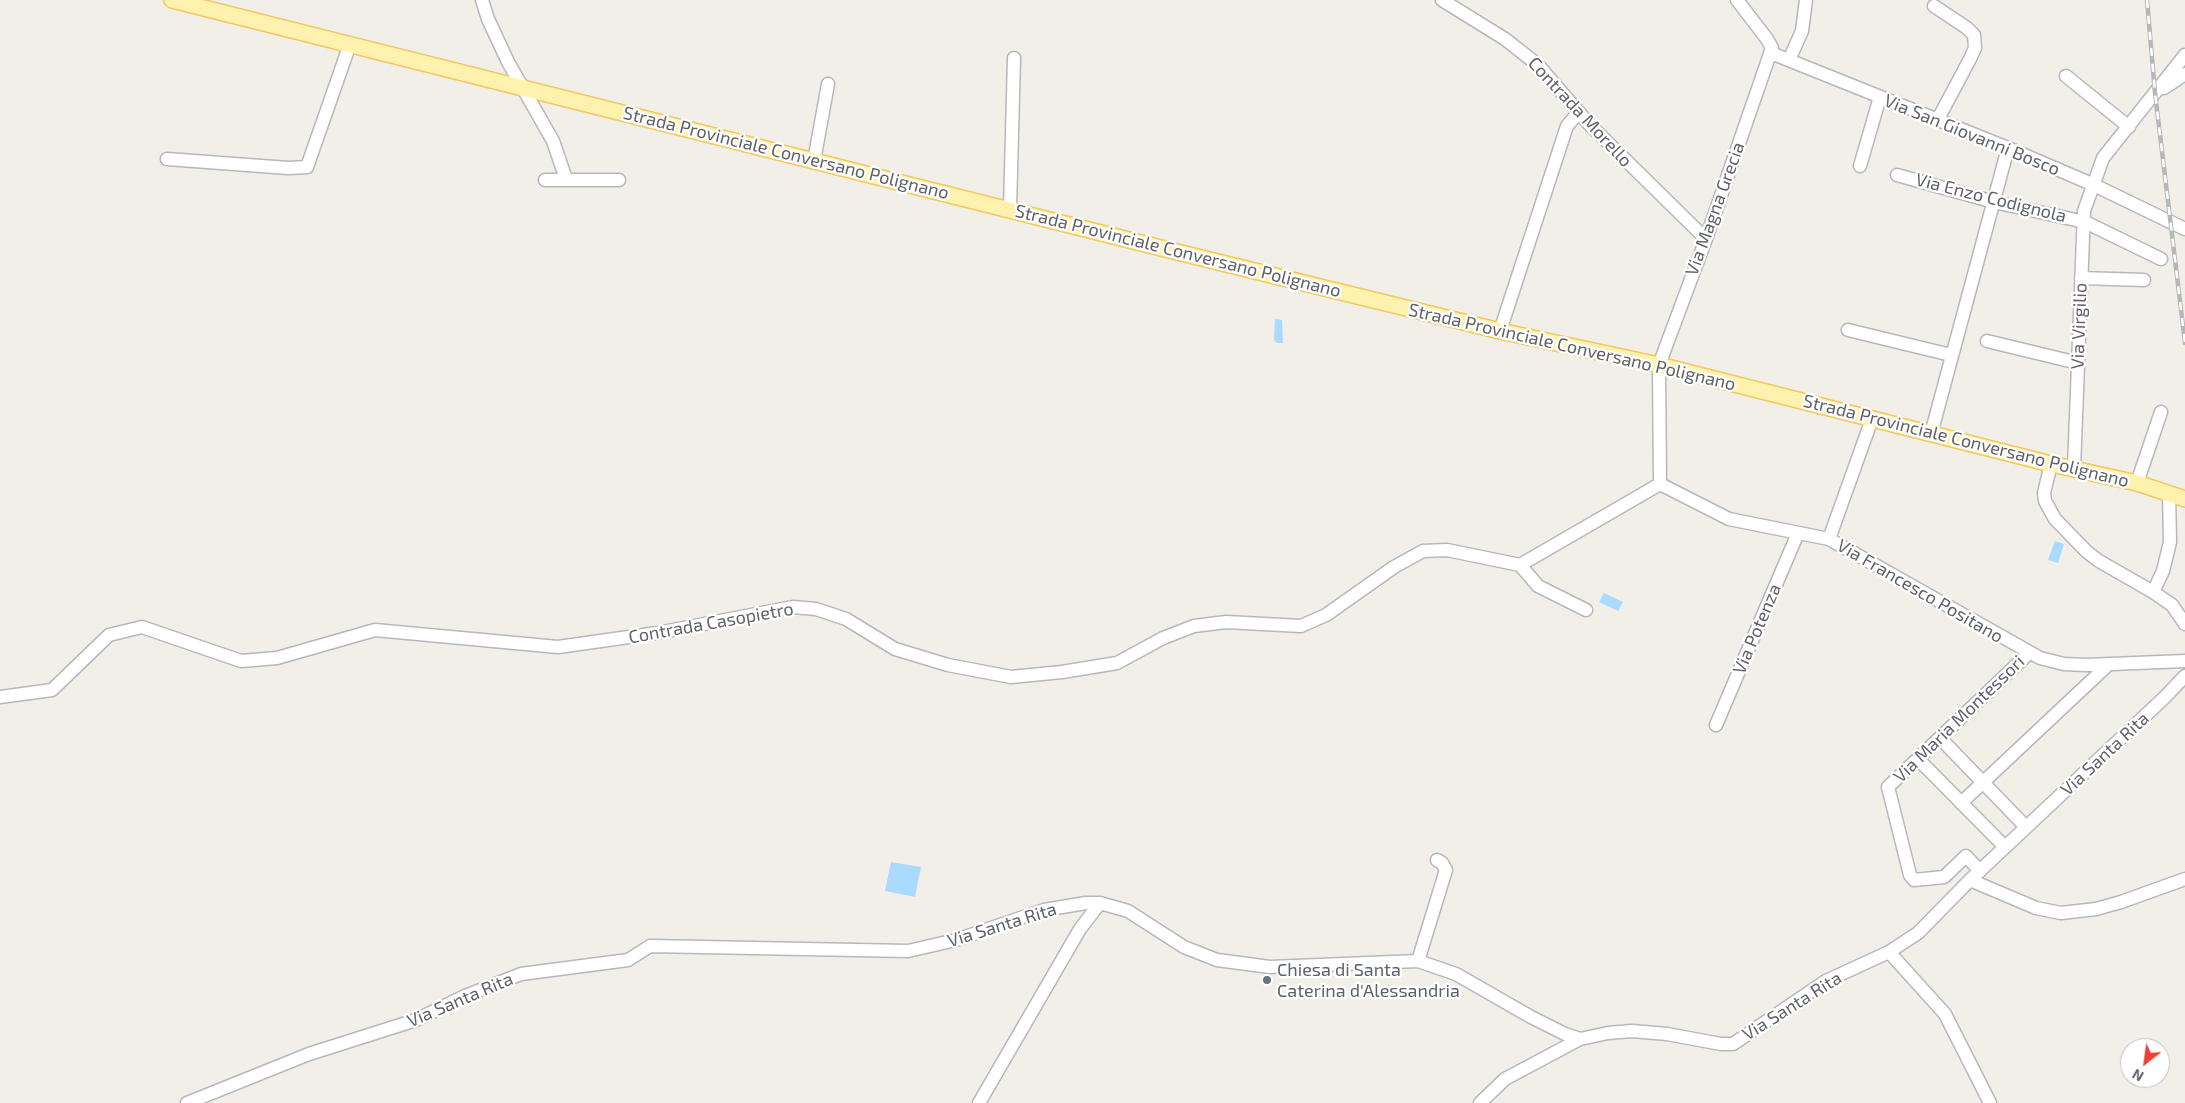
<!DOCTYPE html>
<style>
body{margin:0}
#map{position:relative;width:2185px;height:1103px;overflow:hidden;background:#f1efe8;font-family:"Exo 2",sans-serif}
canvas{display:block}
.north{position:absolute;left:2120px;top:1038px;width:50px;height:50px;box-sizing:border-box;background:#fff;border:1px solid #bfc1c3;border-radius:50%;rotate:210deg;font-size:14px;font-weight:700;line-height:20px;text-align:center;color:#5f6368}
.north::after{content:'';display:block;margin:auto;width:18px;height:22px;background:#ea4335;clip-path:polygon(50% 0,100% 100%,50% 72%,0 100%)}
</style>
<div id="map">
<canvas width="2185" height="1103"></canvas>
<div class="north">N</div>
</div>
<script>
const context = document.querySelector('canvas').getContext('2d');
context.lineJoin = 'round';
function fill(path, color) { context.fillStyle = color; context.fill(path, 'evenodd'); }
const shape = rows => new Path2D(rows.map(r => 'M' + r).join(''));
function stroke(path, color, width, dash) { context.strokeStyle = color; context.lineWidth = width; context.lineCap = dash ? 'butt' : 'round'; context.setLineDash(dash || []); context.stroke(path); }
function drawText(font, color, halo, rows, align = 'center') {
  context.font = font + ' "Exo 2",sans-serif'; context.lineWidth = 4.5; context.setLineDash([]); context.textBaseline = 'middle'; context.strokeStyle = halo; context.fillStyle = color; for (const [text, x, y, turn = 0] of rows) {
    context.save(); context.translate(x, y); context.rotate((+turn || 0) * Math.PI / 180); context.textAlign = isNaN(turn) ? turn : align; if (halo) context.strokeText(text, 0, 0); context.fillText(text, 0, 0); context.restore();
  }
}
fill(shape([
 [1275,319,1282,320,1283,343,1277,343,1274,340],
 [2055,541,2064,544,2058,563,2048,560],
 [1604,593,1623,602,1618,611,1599,602],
 [891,862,921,867,915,897,885,891]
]), '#aadaff');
const minor = shape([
 [482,0,488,19,508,62,553,141,566,179],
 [1442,0,1505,39,1538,65,1589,124,1706,239],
 [1934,6,1967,28,1974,35,1975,48,1970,59,1938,119],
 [1771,53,2008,148,2094,185,2185,229],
 [1789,60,1802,31,1806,0],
 [2066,76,2129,127],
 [2164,88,2185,74],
 [167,159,288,168,307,167,350,44],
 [814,161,828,84],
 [1860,166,1880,97],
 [1897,175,1994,202,2085,222,2161,259],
 [545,180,619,180],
 [1010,209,1014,58],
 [2081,278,2144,280],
 [1848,330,1951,355],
 [1500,331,1567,126,1579,112],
 [1987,341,2078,363],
 [1931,434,2008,148],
 [2051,464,2044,493,2045,501,2055,519,2087,552,2099,561,2153,592,2172,605,2185,624],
 [2074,468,2084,211,2103,158,2185,55],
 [2137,483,2161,412],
 [1660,484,1729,519,1829,539,2040,658,2064,664,2087,665,2185,661],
 [1829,539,1872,419],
 [1520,565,1538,586,1586,610],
 [2153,592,2163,571,2170,542,2169,493],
 [0,697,52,690,109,635,142,627,241,661,277,658,375,630,558,647,657,633,793,607,816,609,846,619,895,649,948,665,1011,677,1062,672,1117,663,1163,638,1194,626,1226,622,1301,626,1326,615,1394,567,1423,551,1447,550,1520,565,1660,484,1659,365,1706,239,1772,48,1767,39,1737,0],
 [1716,725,1798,533],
 [1940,738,2026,827],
 [1918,759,2005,847],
 [1961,803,2109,664],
 [1980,871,1966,856,1944,877,1914,880,1910,875,1888,787,2029,653],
 [1970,880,2036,908,2061,913,2096,909,2121,902,2185,879],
 [1889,952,1945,1014,1990,1103],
 [1418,961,1446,870,1442,863,1437,860],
 [187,1103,309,1054,416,1020,465,996,521,974,628,960,650,946,908,951,956,940,1044,910,1086,903,1100,903,1128,911,1184,947,1217,960,1270,967,1418,961,1456,974,1531,1017,1565,1034,1580,1039,1608,1033,1632,1031,1667,1034,1721,1044,1733,1044,1826,981,1889,952,1918,933,1970,880,2165,697,2185,676],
 [979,1103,1080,929,1100,903],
 [1480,1103,1505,1079,1580,1039]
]);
const major = shape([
 [172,0,1165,249,1500,331,1659,365,2051,464,2137,483,2185,499]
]);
stroke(minor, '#b5b8bc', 15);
stroke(major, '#f2c960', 18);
stroke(minor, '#fff', 12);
stroke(major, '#fff2af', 15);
const rail = shape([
 [2147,0,2155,93,2185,343]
]);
stroke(rail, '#b6b7b8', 4.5);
stroke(rail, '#fff', 2.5, [8]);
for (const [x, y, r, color] of [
 [1267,980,5,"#6b7280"]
]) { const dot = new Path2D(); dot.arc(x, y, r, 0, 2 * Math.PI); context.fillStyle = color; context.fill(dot); stroke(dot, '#fff', 2); }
drawText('18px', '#5f6368', '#fff', [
 ["Contrada Morello",1580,112,47],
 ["Via San Giovanni Bosco",1972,135,22],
 ["Strada Provinciale Conversano Polignano",786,153,14],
 ["Via Enzo Codignola",1991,198,14],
 ["Via Magna Grecia",1715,209,-70],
 ["Strada Provinciale Conversano Polignano",1178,251,14],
 ["Via Virgilio",2079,326,-88],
 ["Strada Provinciale Conversano Polignano",1572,347,13],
 ["Strada Provinciale Conversano Polignano",1966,441,14],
 ["Via Francesco Positano",1920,591,30],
 ["Contrada Casopietro",711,623,-10],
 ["Via Potenza",1757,629,-67],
 ["Via Maria Montessori",1959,719,-44],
 ["Via Santa Rita",2105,754,-43],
 ["Via Santa Rita",1002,925,-17],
 ["Via Santa Rita",460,1000,-23],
 ["Via Santa Rita",1792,1006,-32]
]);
drawText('18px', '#5b616d', '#fff', [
 ["Chiesa di Santa",1277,970],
 ["Caterina d'Alessandria",1277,991]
], 'left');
</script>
